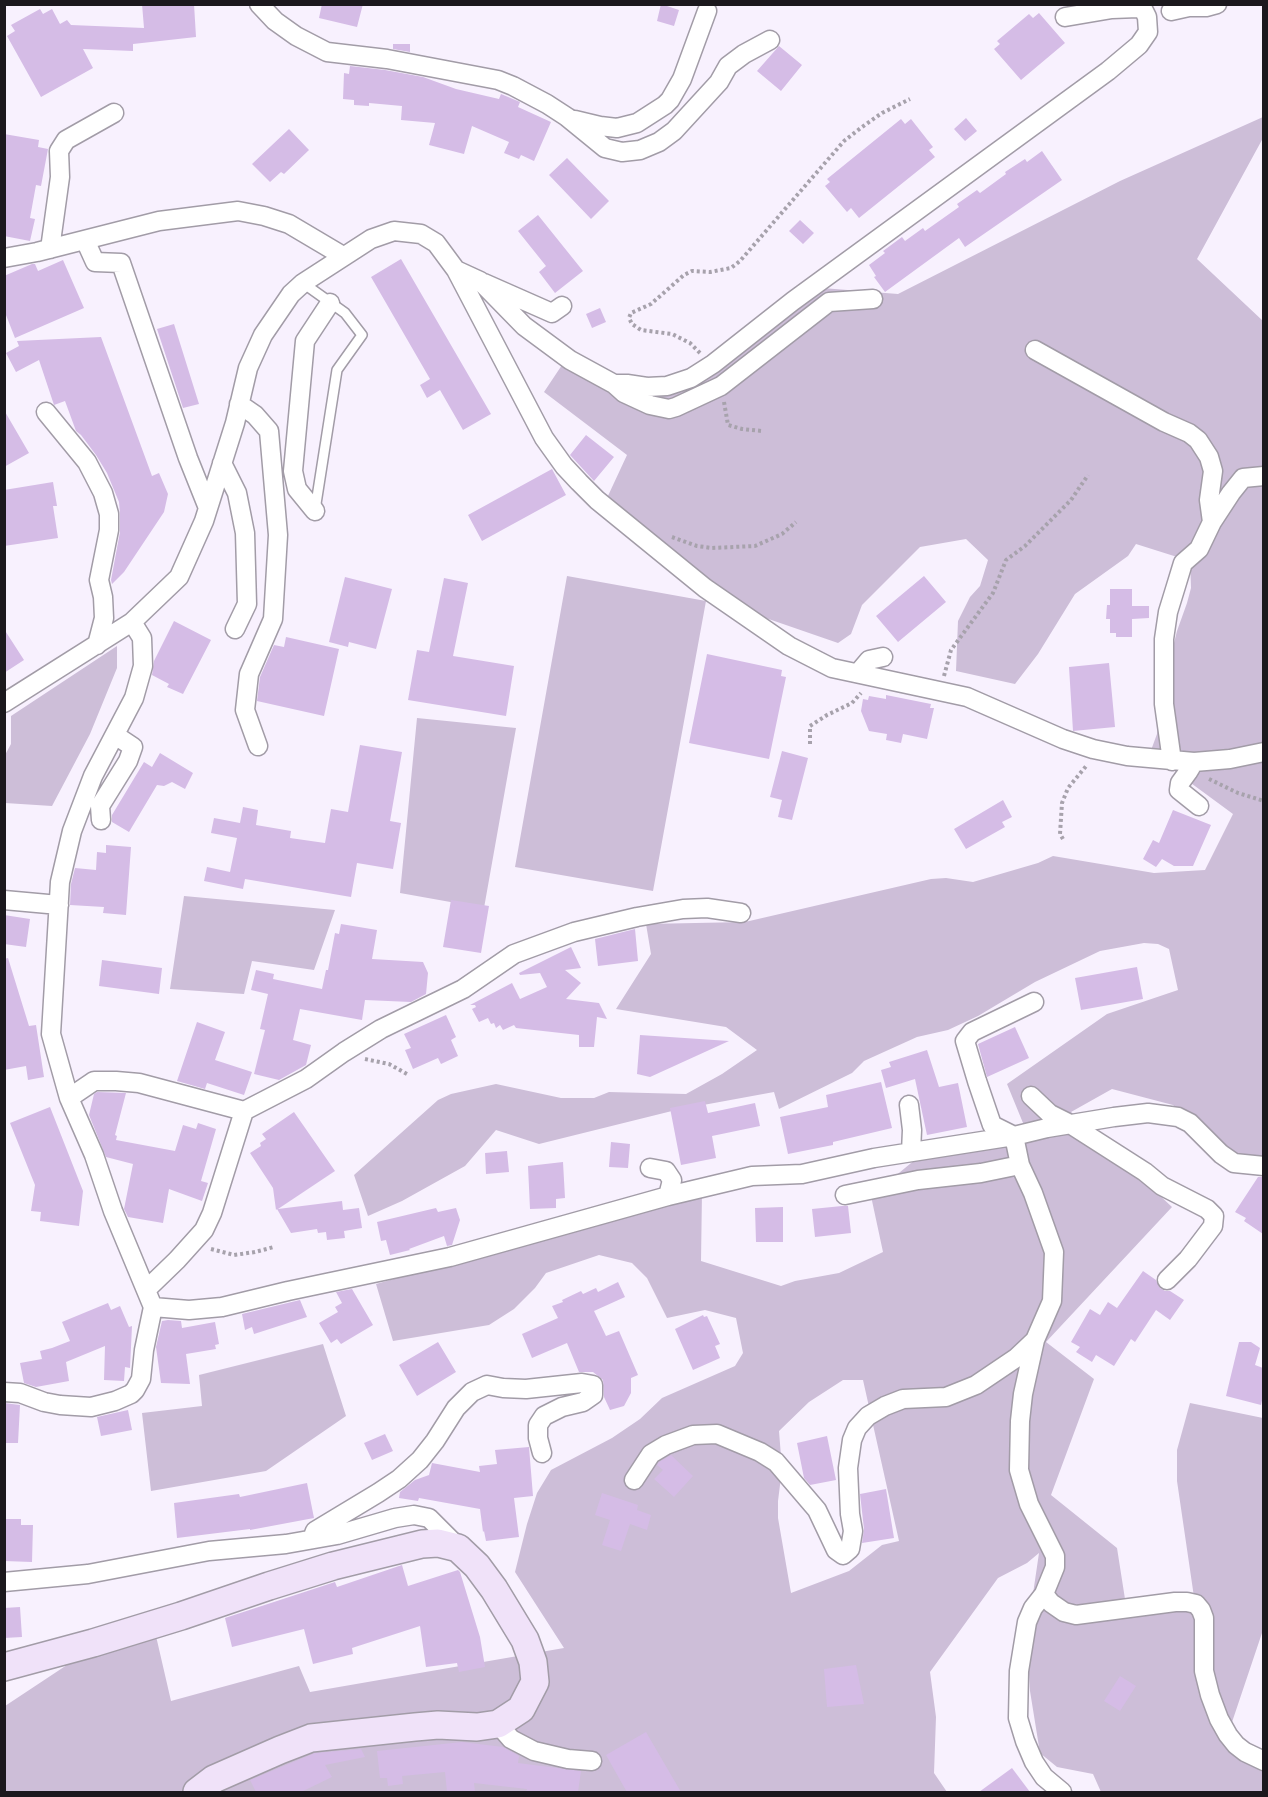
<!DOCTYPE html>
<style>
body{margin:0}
#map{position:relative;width:1268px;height:1797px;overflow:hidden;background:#f8f1fe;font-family:Mulish,sans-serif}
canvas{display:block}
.frame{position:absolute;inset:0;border:6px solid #1b181d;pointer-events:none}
</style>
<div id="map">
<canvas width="1268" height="1797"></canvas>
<div class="frame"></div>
</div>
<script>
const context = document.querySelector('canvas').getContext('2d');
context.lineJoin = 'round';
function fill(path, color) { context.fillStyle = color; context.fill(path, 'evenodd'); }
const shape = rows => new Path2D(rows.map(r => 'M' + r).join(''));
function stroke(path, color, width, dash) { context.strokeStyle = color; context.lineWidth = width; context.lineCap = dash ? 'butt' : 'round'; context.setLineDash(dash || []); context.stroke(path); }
fill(shape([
 [1263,117,1263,138,1197,259,1263,321,1263,1157,1225,1154,1173,1105,1112,1089,1071,1112,1172,1207,1046,1342,1094,1379,1051,1495,1117,1548,1125,1599,1194,1597,1177,1481,1177,1450,1190,1403,1263,1418,1263,1630,1227,1737,1263,1750,1263,1792,1101,1792,1093,1774,1057,1767,1040,1753,1030,1691,1028,1656,1029,1621,1039,1553,1027,1563,998,1578,930,1672,936,1717,934,1773,947,1792,5,1792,5,1706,150,1610,171,1701,299,1666,310,1692,564,1648,515,1572,527,1524,537,1493,551,1470,612,1438,640,1419,662,1398,735,1366,743,1353,736,1318,705,1310,667,1318,647,1278,632,1263,599,1255,546,1273,535,1288,514,1309,489,1325,393,1341,376,1284,702,1192,701,1261,781,1286,795,1281,839,1273,883,1252,871,1196,922,1154,1030,1140,1007,1084,1107,1014,1178,990,1169,949,1158,944,1144,943,1100,951,1035,982,978,1016,948,1030,917,1037,864,1061,852,1073,779,1109,774,1092,676,1110,539,1144,496,1130,465,1166,402,1201,368,1216,354,1175,438,1100,451,1094,496,1084,561,1098,594,1098,609,1092,686,1094,722,1074,757,1050,726,1027,616,1009,651,954,646,924,745,922,931,879,946,878,973,882,1038,863,1053,856,1154,873,1205,870,1233,814,1150,753,1157,734,1164,683,1177,631,1187,603,1191,588,1190,557,1174,556,1136,544,1128,556,1075,594,1038,654,1015,684,956,671,958,621,970,597,980,586,988,560,966,539,920,547,862,605,851,634,838,643,757,615,642,527,607,498,627,455,544,392,572,350,609,383,676,375,690,368,822,288,898,294,1120,181],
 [843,1380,863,1380,899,1541,882,1545,849,1571,791,1593,778,1518,778,1501,782,1469,779,1431,809,1402],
 [567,576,706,601,653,891,515,867],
 [117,646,117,668,90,734,52,806,5,803,5,755,11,744,11,716],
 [417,718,516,728,484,908,400,893],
 [184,896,335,910,314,970,252,961,244,994,170,989],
 [323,1344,346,1416,266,1471,151,1491,142,1413,202,1406,199,1375]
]), '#cdbed8');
fill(shape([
 [142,4,194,4,196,37,133,44,133,51,83,49,93,68,41,97,7,36,15,31,11,25,40,9,43,14,52,9,60,24,67,20,71,25,144,28],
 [322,4,363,4,357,27,319,18],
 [661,4,679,10,674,26,657,21],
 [1039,13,1065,43,1021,80,994,49,1000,44,997,41,1029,14,1033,18],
 [393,44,410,44,410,52,393,49],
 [779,46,802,65,781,91,757,71],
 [350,66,385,70,423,77,456,89,499,99,501,94,520,102,518,107,551,122,534,161,521,155,519,159,504,153,509,142,472,126,464,154,429,145,435,123,401,120,402,106,369,103,369,106,354,105,354,100,343,99,344,73,349,74],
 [966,118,977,131,965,141,954,129],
 [901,119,905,124,911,119,933,147,929,150,935,157,859,218,851,208,847,212,825,186,830,182,827,179],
 [289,129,309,150,284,174,281,172,270,182,252,164],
 [4,134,39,140,38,147,48,149,41,186,36,185,30,218,35,219,30,241,4,236],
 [1042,151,1062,180,965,247,959,238,885,292,874,277,876,276,869,265,885,253,883,251,902,237,905,241,923,228,925,231,959,207,957,204,977,190,980,193,1006,174,1005,172,1025,159,1027,162],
 [567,158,609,201,591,219,549,175],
 [538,215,583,271,555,293,539,272,546,266,518,231],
 [800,220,814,233,803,244,789,231],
 [401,259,491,414,463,430,440,390,427,398,420,385,430,379,371,277],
 [63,260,84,308,15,338,4,310,4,276,32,264,35,264,38,271],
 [600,308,606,322,592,328,586,314],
 [174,324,199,404,183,408,157,329],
 [101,337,152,476,159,473,168,494,164,512,124,572,112,584,111,580,120,532,120,514,119,502,107,473,96,455,81,435,76,431,65,401,54,405,39,360,16,372,6,353,19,346,17,341],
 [4,410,29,453,4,467],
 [586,435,614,457,594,481,570,455],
 [552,469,566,495,482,541,468,515],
 [53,482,57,506,53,506,58,538,4,546,4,490],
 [924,576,946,602,898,642,876,616],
 [345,577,392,589,376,649,349,642,348,647,329,642],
 [444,578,468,583,453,656,514,666,506,716,408,700,417,650,429,652],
 [1110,589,1132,589,1132,606,1149,606,1149,618,1132,619,1132,637,1116,637,1116,633,1110,633,1110,619,1106,619,1107,605,1110,605],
 [174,621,211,640,183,694,167,687,169,684,152,675,154,661],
 [4,629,24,660,4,673],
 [286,637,339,649,324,716,257,701,260,677,274,645,284,647],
 [707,654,782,670,781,676,786,677,769,759,689,743],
 [1109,663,1115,727,1073,731,1069,667],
 [886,695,931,704,930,708,934,708,927,739,903,734,901,743,886,740,887,734,869,731,861,711,863,699,868,700,869,696,886,699],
 [360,745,402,752,390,821,401,823,393,869,357,863,351,897,245,879,243,889,204,881,207,867,230,872,237,838,211,833,214,818,240,823,243,807,258,810,256,825,291,831,290,838,325,843,331,809,348,812],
 [782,751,808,758,792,820,778,817,782,800,770,797],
 [160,753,193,773,185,789,172,782,164,786,157,785,129,832,112,822,112,815,144,762,152,767],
 [1003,800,1012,817,1002,822,1005,827,966,849,954,829],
 [1173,810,1211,825,1193,866,1174,866,1162,859,1156,867,1143,859,1153,840,1159,843],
 [106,845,131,847,126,915,103,913,104,907,70,905,71,884,75,868,96,870,97,852,106,853],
 [451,900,489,906,481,953,443,947],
 [4,915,30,919,26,947,4,944],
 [341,924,377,930,372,959,423,962,428,973,426,994,411,1002,365,1000,362,1020,300,1009,293,1040,311,1045,306,1065,279,1080,254,1074,265,1030,260,1029,268,994,251,990,256,970,274,974,273,979,322,989,326,970,328,970,335,933,339,934],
 [635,929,638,961,598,966,595,939],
 [571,947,581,968,565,970,581,983,566,999,599,1003,607,1019,597,1017,594,1047,579,1047,579,1035,516,1028,514,1025,503,1030,500,1025,496,1028,494,1023,491,1024,488,1018,479,1022,472,1009,476,1007,475,1005,470,1005,512,983,520,999,547,987,540,973,520,975,519,973],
 [8,958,29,1026,36,1025,44,1077,28,1080,26,1066,4,1070,4,959],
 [102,960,162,968,159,994,99,986],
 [1137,967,1143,999,1081,1010,1075,978],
 [446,1015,456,1037,451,1040,458,1056,441,1064,438,1058,413,1069,405,1050,411,1048,404,1034],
 [197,1022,225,1032,215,1060,252,1072,244,1095,207,1083,205,1089,177,1081],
 [1015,1027,1029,1058,987,1077,978,1044],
 [640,1035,729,1041,650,1077,637,1074],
 [927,1050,939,1087,958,1083,967,1127,927,1135,915,1079,886,1088,881,1070,891,1067,889,1062],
 [881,1082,892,1128,833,1142,833,1145,788,1154,780,1117,828,1107,826,1095],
 [97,1092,126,1093,115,1135,117,1136,116,1140,175,1151,183,1125,196,1129,198,1123,216,1129,201,1181,208,1183,202,1201,169,1189,163,1223,128,1217,124,1209,133,1164,106,1157,89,1115,94,1094],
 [705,1101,708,1113,755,1103,760,1126,712,1136,716,1158,681,1165,670,1108],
 [50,1107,83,1191,79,1226,40,1221,41,1212,31,1211,35,1185,10,1123],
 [294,1112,335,1171,278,1209,342,1201,343,1210,359,1208,362,1228,344,1231,345,1238,327,1240,326,1232,318,1233,317,1229,291,1233,277,1209,276,1210,273,1188,250,1153,261,1146,260,1143,266,1139,262,1134],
 [611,1142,630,1144,628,1168,609,1167],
 [507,1151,509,1172,486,1174,485,1153],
 [563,1162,565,1198,556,1199,556,1208,530,1209,528,1166],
 [1258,1177,1263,1177,1263,1234,1244,1221,1246,1218,1235,1212],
 [842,1206,848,1206,851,1233,815,1237,812,1209],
 [783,1207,783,1242,756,1242,755,1208],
 [436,1208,438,1212,456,1208,460,1220,452,1245,447,1246,444,1236,409,1249,410,1250,390,1255,386,1240,381,1241,377,1222],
 [1143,1271,1156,1280,1160,1288,1165,1291,1170,1291,1184,1300,1170,1320,1156,1310,1135,1342,1131,1339,1114,1366,1096,1355,1092,1362,1076,1352,1080,1347,1071,1342,1090,1309,1100,1315,1108,1302,1117,1308],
 [618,1282,625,1297,594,1311,606,1336,619,1331,638,1375,631,1378,631,1393,624,1406,610,1410,604,1397,603,1380,593,1372,579,1372,567,1343,532,1358,522,1334,558,1318,552,1306,563,1302,562,1300,581,1291,583,1294,596,1288,598,1292],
 [352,1289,373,1325,341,1344,337,1339,331,1343,319,1323,338,1312,335,1307,342,1303,336,1292],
 [300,1300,307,1317,254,1334,252,1327,245,1330,242,1314],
 [108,1303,111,1310,120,1306,129,1327,132,1326,130,1368,125,1367,124,1381,104,1380,105,1346,66,1362,69,1381,36,1387,24,1383,20,1363,42,1359,40,1351,52,1348,70,1341,62,1322],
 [703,1315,704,1317,707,1316,720,1344,715,1346,720,1358,693,1370,675,1329],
 [168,1320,181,1321,182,1328,215,1322,219,1344,215,1345,216,1349,186,1354,190,1384,161,1383,156,1347,162,1321],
 [438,1342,456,1372,417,1396,399,1365],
 [1239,1342,1251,1342,1260,1348,1255,1365,1263,1368,1263,1396,1261,1405,1226,1396],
 [4,1403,20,1405,18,1443,4,1443],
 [128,1410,132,1430,101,1436,97,1417],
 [385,1434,393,1451,372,1460,364,1443],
 [827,1436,836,1480,810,1485,804,1478,797,1443],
 [529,1447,533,1496,514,1498,519,1537,486,1541,484,1531,483,1532,480,1509,419,1498,418,1501,399,1498,400,1492,415,1480,429,1475,432,1463,480,1472,479,1466,497,1464,495,1450],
 [671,1455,693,1476,674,1497,654,1479,663,1470,657,1465,659,1462],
 [307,1483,314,1518,250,1530,250,1529,177,1538,174,1503,239,1494,240,1497],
 [886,1489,894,1538,862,1543,864,1529,860,1494],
 [602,1493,638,1505,637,1510,651,1515,647,1530,630,1524,621,1551,602,1545,610,1520,595,1515],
 [4,1519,21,1519,21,1525,33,1525,32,1562,4,1561],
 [402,1565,408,1586,458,1570,460,1572,480,1637,485,1667,459,1672,457,1663,426,1667,420,1626,352,1648,353,1654,313,1664,304,1629,232,1647,225,1618,335,1582,337,1587],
 [20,1607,22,1637,4,1638,4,1608],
 [856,1665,864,1704,827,1707,824,1669],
 [1120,1676,1136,1686,1120,1711,1104,1701],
 [646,1732,681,1792,627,1792,624,1787,606,1755],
 [462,1742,503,1747,519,1756,518,1763,581,1771,578,1792,526,1792,527,1789,474,1783,475,1792,447,1792,445,1772,402,1776,403,1784,388,1786,387,1778,380,1778,377,1751],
 [361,1749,365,1757,325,1765,332,1777,301,1792,256,1792,250,1780,315,1753],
 [1012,1768,1030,1792,979,1792]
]), '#d5bce6');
const lane = shape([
 [303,283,345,313,362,335,337,370,315,510]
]);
const street = shape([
 [259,4,275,21,296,36,327,52,387,59,498,80,513,86,547,104,567,117,605,148,622,152,640,150,659,142,674,131,719,82,728,66,744,54,770,40],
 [1171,11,1189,7,1206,7,1217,4],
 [575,120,600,126,617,128,637,123,665,105,670,100,682,79,707,11],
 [85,240,95,262,121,263,188,458,208,508],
 [50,249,60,177,59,151,66,140,114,113],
 [4,258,37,252,159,221,238,211,264,216,289,224,343,256],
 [456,270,480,281,524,326,570,360,614,384,627,384,647,387,667,386,691,378,713,364,793,301,1108,71,1139,45,1148,32,1147,17,1143,9,1138,8,1112,9,1065,17],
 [484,283,552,313,562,306],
 [1035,350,1164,422,1189,433,1198,440,1209,457,1213,471,1209,500,1212,522],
 [614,384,624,393,650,405,669,409,676,407,721,386,829,302,873,299],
 [239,404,255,415,269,431,278,535,273,619,249,674,245,710,258,746],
 [46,412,87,462,103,493,109,514,109,530,99,580,103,597,104,618,97,645],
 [222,463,237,493,245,533,247,604,235,629],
 [315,511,297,489,293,471,305,341,330,303],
 [132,622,142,638,143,666,134,698,93,776,72,831,60,882,51,1034,69,1098,94,1155,113,1211,153,1307,189,1310,222,1307,288,1291,450,1257,668,1196,752,1176,802,1174,874,1158,1014,1136,1047,1128,1114,1117,1148,1113,1178,1117,1190,1123,1221,1154,1234,1163,1264,1166],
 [858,673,869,660,883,657],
 [4,703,132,622,179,577,204,521,235,423,248,368,263,335,291,294,303,283,371,239,394,231,421,234,436,243,456,270,544,438,564,466,579,482,597,500,705,588,789,646,832,668,967,697,1063,739,1093,749,1127,756,1194,762,1230,759,1264,752],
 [1172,761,1164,704,1164,639,1168,612,1176,586,1183,563,1199,549,1212,522,1231,493,1243,478,1264,476],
 [1194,762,1188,772,1180,783,1179,790,1199,806],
 [101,820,100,806,128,761,133,747,115,735],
 [4,900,59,905],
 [1034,1002,972,1032,965,1041,977,1081,992,1125,1014,1136,1020,1165,1033,1193,1054,1252,1052,1301,1035,1340,1023,1394,1020,1421,1019,1470,1029,1504,1055,1556,1055,1567,1044,1594,1051,1603,1064,1612,1076,1615,1175,1602,1187,1602,1196,1604,1201,1610,1204,1618,1204,1671,1210,1695,1219,1719,1228,1735,1236,1745,1245,1752,1264,1761],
 [1031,1096,1050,1114,1070,1124,1145,1172,1162,1186,1207,1209,1214,1216,1213,1226,1188,1259,1167,1280],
 [69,1098,94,1081,116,1081,139,1083,244,1111],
 [909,1105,912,1130,911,1152],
 [650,1168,666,1171,672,1180,668,1196],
 [845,1195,918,1180,981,1173,1020,1165],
 [147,1289,177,1260,204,1230,212,1213,244,1111,306,1079,344,1052,381,1029,463,989,514,954,574,932,637,917,683,909,707,908,741,913],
 [4,1392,20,1393,44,1402,60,1405,91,1407,115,1401,131,1394,135,1390,141,1379,144,1350,153,1307],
 [634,1480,651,1454,666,1445,693,1435,717,1434,760,1452,776,1462,817,1510,836,1550,843,1555,850,1549,853,1531,850,1514,848,1468,852,1440,857,1428,868,1416,885,1406,903,1399,946,1397,976,1385,1016,1358,1035,1340],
 [312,1539,315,1531,378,1493,399,1479,420,1460,435,1441,456,1408,472,1392,487,1385,503,1388,526,1389,582,1383,593,1385,593,1395,583,1402,562,1407,544,1416,538,1425,538,1438,542,1453],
 [4,1582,88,1574,209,1551,286,1544,337,1535,395,1518,414,1515,429,1518,458,1547],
 [1044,1594,1033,1608,1027,1622,1019,1671,1018,1718,1025,1741,1034,1762,1044,1777,1062,1792],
 [498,1724,511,1739,534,1751,568,1759,592,1761]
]);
const secondary = shape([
 [4,1667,93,1643,181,1616,269,1586,333,1566,422,1544,438,1543,458,1548,477,1566,494,1589,525,1640,533,1662,535,1682,521,1709,498,1724,477,1727,438,1725,415,1727,311,1738,280,1750,214,1779,197,1792]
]);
stroke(lane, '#a29ca7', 12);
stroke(street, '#a29ca7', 21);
stroke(secondary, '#a29ca7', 30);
stroke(shape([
 [700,353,690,343,672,334,641,330,632,324,629,318,631,313,651,304,684,275,692,271,710,272,731,268,740,261,844,141,862,127,882,113,910,99],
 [724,402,728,425,742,429,762,431],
 [672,537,697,546,712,548,755,546,782,534,796,522],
 [944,676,951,650,993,593,1006,560,1025,546,1071,500,1088,475],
 [810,744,810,726,827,715,852,703,861,693],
 [1209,779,1238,793,1264,801],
 [1063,839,1060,834,1062,803,1068,788,1087,765],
 [365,1059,389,1064,407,1074],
 [211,1249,234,1255,255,1252,274,1247]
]), '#a7a2ac', 4, [3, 3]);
stroke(lane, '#fff', 9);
stroke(street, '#fff', 18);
stroke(secondary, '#f0e2f9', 27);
</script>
